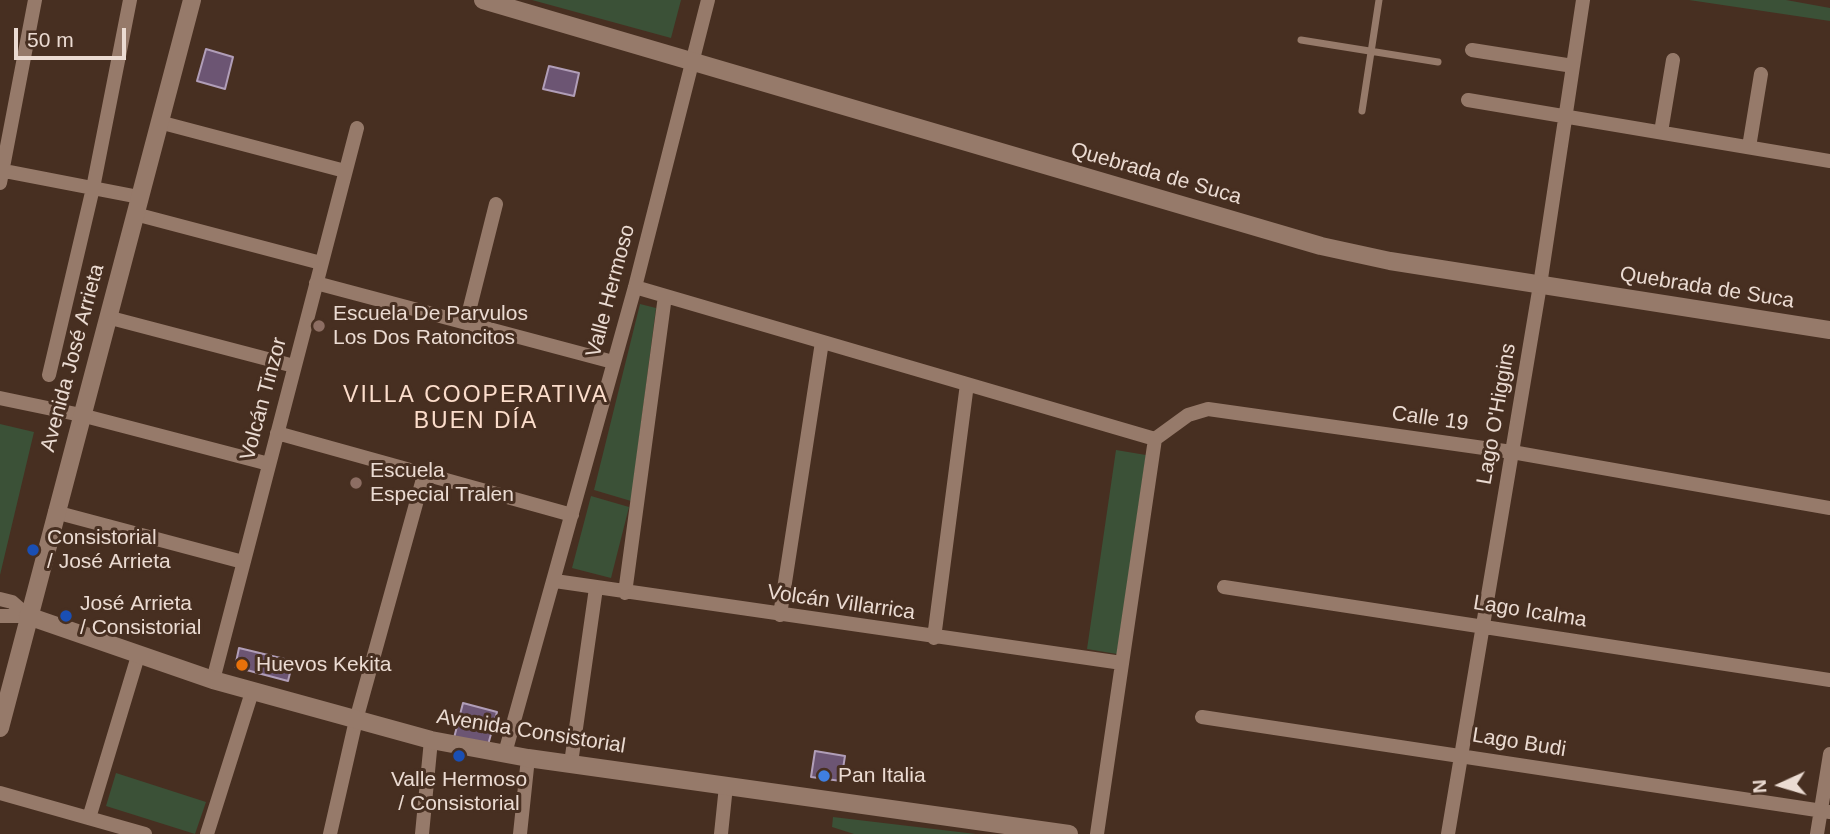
<!DOCTYPE html>
<meta charset="utf-8">
<style>
body{margin:0}
#map{position:relative;width:1830px;height:834px;overflow:hidden;background:#472f21;font-family:Arial,sans-serif}
canvas{display:block}
.north{position:absolute;left:1746px;top:750px;width:70px;height:70px;-webkit-text-stroke:5px #472f21;paint-order:stroke;rotate:266deg;font-size:19px;font-weight:700;line-height:28px;text-align:center;color:#ebdbd2}
.north::after{content:'';display:block;margin:auto;width:24px;height:32px;background:#ebdbd2;clip-path:polygon(50% 0,100% 100%,50% 72%,0 100%)}
.scale{position:absolute;left:14px;top:28px;width:112px;height:32px;box-sizing:border-box;border:4px solid #ebdbd2;border-top:0;padding-left:9px;font-size:21px;line-height:24px;white-space:nowrap;color:#ebdbd2;-webkit-text-stroke:5px #472f21;paint-order:stroke}
</style>
<div id="map">
<canvas width="1830" height="834"></canvas>
<div class="north">N</div>
<div class="scale">50 m</div>
</div>
<script>
const context = document.querySelector('canvas').getContext('2d');
context.lineJoin = 'round';
function fill(path, color) { context.fillStyle = color; context.fill(path, 'evenodd'); }
const shape = rows => new Path2D(rows.map(r => 'M' + r).join(''));
function stroke(path, color, width, dash) { context.strokeStyle = color; context.lineWidth = width; context.lineCap = dash ? 'butt' : 'round'; context.setLineDash(dash || []); context.stroke(path); }
function drawText(font, color, halo, rows, align = 'center') {
  context.font = font + ' Arial,sans-serif'; context.lineWidth = 6; context.setLineDash([]); context.textBaseline = 'middle'; context.strokeStyle = halo; context.fillStyle = color; for (const [text, x, y, turn = 0] of rows) {
    context.save(); context.translate(x, y); context.rotate((+turn || 0) * Math.PI / 180); context.textAlign = isNaN(turn) ? turn : align; if (halo) context.strokeText(text, 0, 0); context.fillText(text, 0, 0); context.restore();
  }
}
fill(shape([
 [532,0,681,0,671,38],
 [1689,0,1786,0,1830,8,1830,21],
 [640,304,656,308,631,501,594,490],
 [0,424,34,432,0,575],
 [1116,450,1146,455,1117,654,1087,649],
 [591,496,629,507,611,578,572,568],
 [116,773,206,802,195,834,106,806],
 [833,817,976,834,854,834,832,827]
]), '#3b5137');
const building = shape([
 [206,49,233,57,225,89,197,81,206,49],
 [549,66,579,73,574,96,543,89,549,66],
 [239,648,293,661,288,681,235,667,239,648],
 [463,703,497,712,488,745,454,738,463,703],
 [815,751,845,756,841,781,811,777,815,751]
]);
fill(building, '#6c5573');
stroke(building, '#b19eb8', 2);
stroke(shape([
 [1301,40,1438,62],
 [1362,111,1379,0]
]), '#967a6a', 7);
stroke(shape([
 [1472,50,1573,66],
 [1468,100,1830,161],
 [159,122,345,171],
 [1661,132,1673,60],
 [1749,147,1761,74],
 [0,170,139,197],
 [0,183,35,0],
 [135,214,321,263],
 [316,283,613,362],
 [635,287,1155,439],
 [107,317,294,366],
 [466,323,496,204],
 [49,375,93,188,130,0],
 [0,398,81,415,269,464],
 [277,433,572,515],
 [1155,439,1188,415,1208,409,1512,452,1830,508],
 [55,512,243,562],
 [555,581,1122,663],
 [1224,587,1830,680],
 [625,593,665,296],
 [0,599,12,602,28,616],
 [780,615,822,342],
 [0,616,28,616],
 [934,638,967,384],
 [213,680,357,128],
 [1202,717,1830,812],
 [505,753,635,287,708,0],
 [571,763,596,588],
 [0,793,145,834],
 [89,818,138,656],
 [207,834,252,692],
 [330,834,356,720,424,475],
 [422,834,431,740],
 [520,834,528,758],
 [721,834,726,786],
 [1097,834,1155,439],
 [1448,834,1540,285,1583,0],
 [1817,834,1830,754]
]), '#967a6a', 14);
stroke(shape([
 [483,0,1321,246,1390,261,1830,330],
 [28,616,213,680,431,740,528,758,1069,834],
 [0,728,192,0]
]), '#967a6a', 18);
for (const [x, y, r, color] of [
 [319,326,7,"#8d6e63"],
 [356,483,7,"#8d6e63"],
 [33,550,7,"#1a4fb4"],
 [66,616,7,"#1a4fb4"],
 [242,665,7,"#e8710a"],
 [459,756,7,"#1a4fb4"],
 [824,776,7,"#3f7fe0"]
]) { const dot = new Path2D(); dot.arc(x, y, r, 0, 2 * Math.PI); context.fillStyle = color; context.fill(dot); stroke(dot, '#472f21', 2.5); }
drawText('21px', '#ebdbd2', '#472f21', [
 ["Quebrada de Suca",1156,174,16],
 ["Quebrada de Suca",1707,288,9],
 ["Valle Hermoso",611,291,-75],
 ["Avenida José Arrieta",73,358,-75],
 ["Volcán Tinzor",264,399,-75],
 ["Lago O'Higgins",1497,414,-80],
 ["Calle 19",1430,419,8],
 ["Volcán Villarrica",841,603,8],
 ["Lago Icalma",1530,612,9],
 ["Avenida Consistorial",531,732,9],
 ["Lago Budi",1519,743,9]
]);
drawText('21px', '#ebdbd2', '#472f21', [
 ["Escuela De Parvulos",333,314],
 ["Los Dos Ratoncitos",333,338],
 ["Escuela",370,471],
 ["Especial Tralen",370,495],
 ["Consistorial",47,538],
 ["/ José Arrieta",47,562],
 ["José Arrieta",80,604],
 ["/ Consistorial",80,628],
 ["Huevos Kekita",256,665],
 ["Pan Italia",838,776],
 ["Valle Hermoso",459,780,"center"],
 ["/ Consistorial",459,804,"center"]
], 'left');
context.letterSpacing = '2px';
drawText('23px', '#fcddcb', '#472f21', [
 ["VILLA COOPERATIVA",476,396],
 ["BUEN DÍA",476,422]
]);
context.letterSpacing = '0px';
</script>
